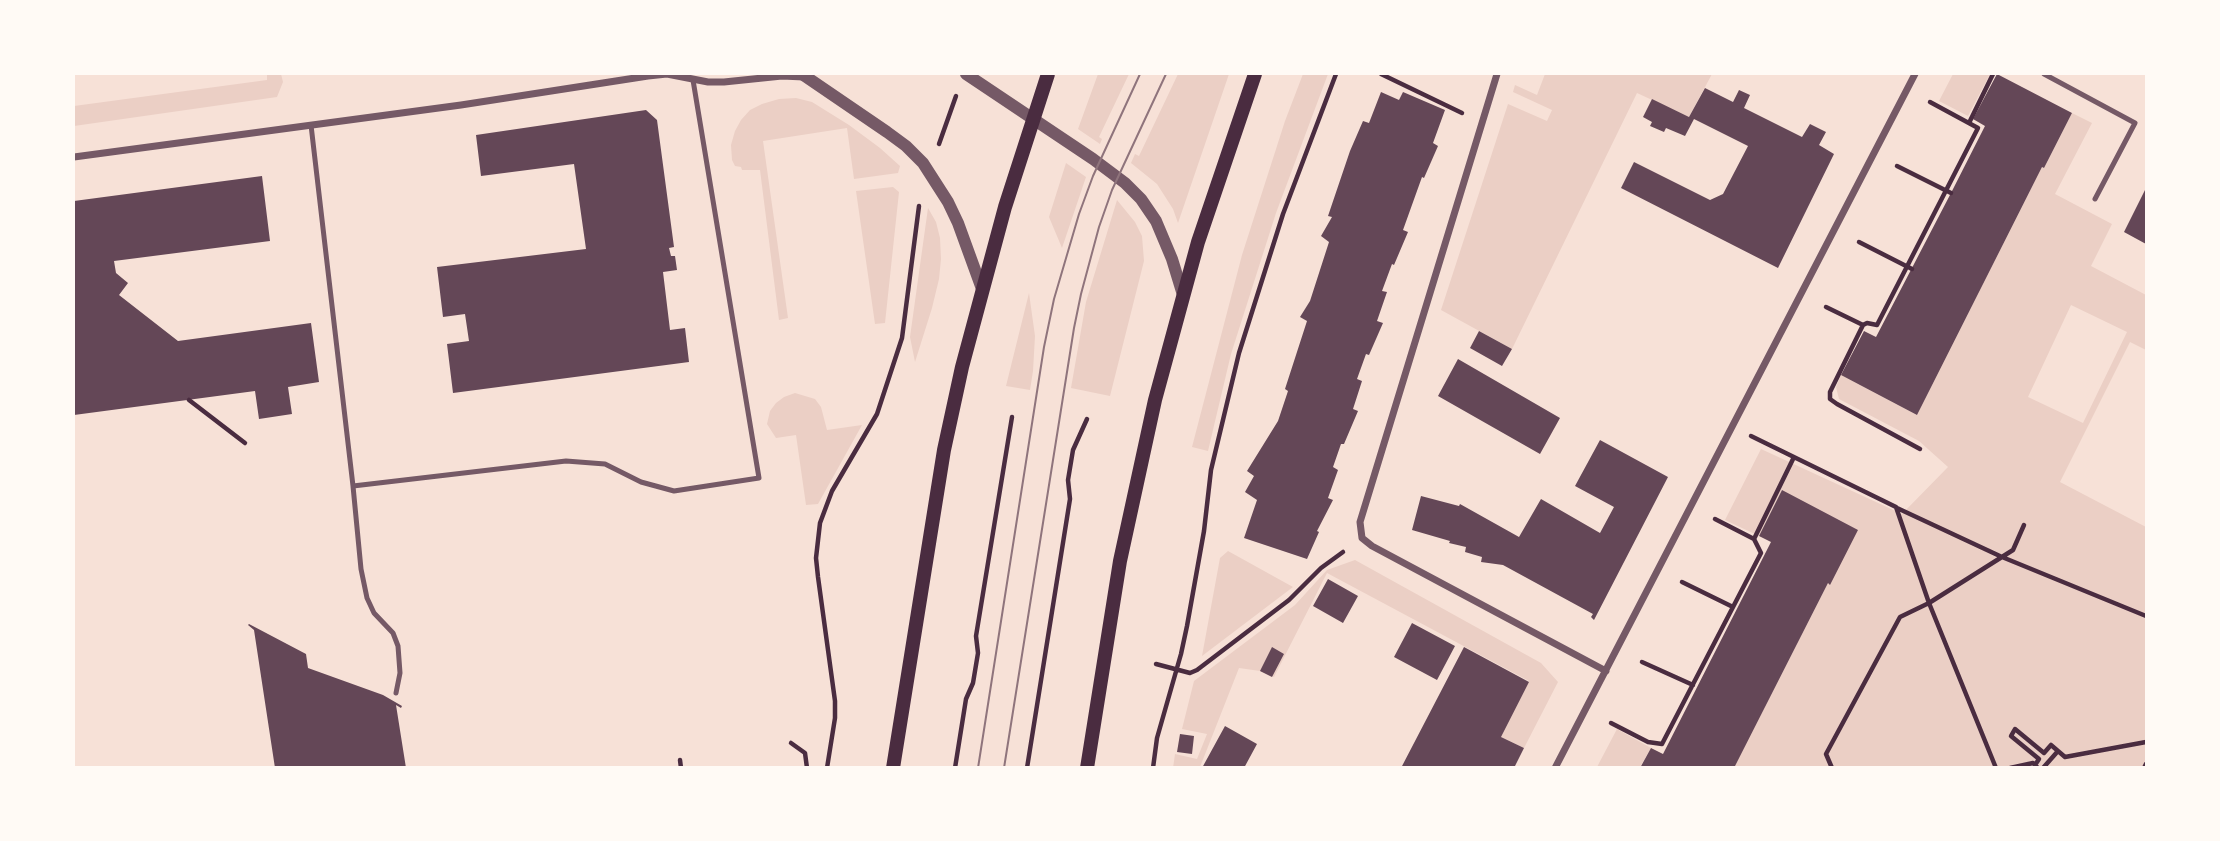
<!DOCTYPE html>
<style>
body{margin:0}
#map{position:relative;width:2220px;height:841px;overflow:hidden;background:#f7e1d7;font-family:Manrope,sans-serif}
canvas{display:block}
.frame{position:absolute;inset:0;border:75px solid #fffaf5;pointer-events:none}
</style>
<div id="map">
<canvas width="2220" height="841"></canvas>
<div class="frame"></div>
</div>
<script>
const context = document.querySelector('canvas').getContext('2d');
context.lineJoin = 'round';
function fill(path, color) { context.fillStyle = color; context.fill(path, 'evenodd'); }
const shape = rows => new Path2D(rows.map(r => 'M' + r).join(''));
function stroke(path, color, width, dash) { context.strokeStyle = color; context.lineWidth = width; context.lineCap = dash ? 'butt' : 'round'; context.setLineDash(dash || []); context.stroke(path); }
fill(shape([
 [281,74,283,82,277,97,74,126,74,106,267,80,267,75],
 [1098,74,1129,74,1099,137,1102,139,1100,144,1078,129],
 [1178,74,1229,74,1178,223,1173,209,1157,184,1131,163,1135,154,1139,156],
 [1303,74,1328,74,1276,213,1231,354,1208,451,1192,447,1242,255,1285,121],
 [1545,74,1712,74,1689,117,1637,93,1512,349,1441,310,1508,104,1547,121,1552,110,1513,92,1515,85,1537,95],
 [1953,74,1990,74,1968,116,1939,101],
 [796,98,812,102,849,125,880,148,900,166,898,173,854,179,847,128,763,141,788,318,779,320,760,170,742,170,741,167,735,166,732,160,731,145,735,131,741,120,750,110,762,104,779,99],
 [2072,113,2092,123,2055,194,2112,224,2091,266,2146,295,2146,350,2130,342,2060,482,2146,527,2146,767,1734,767,1828,583,1830,584,1782,490,1759,536,1725,520,1761,449,1902,514,1948,467,1919,441,1839,399,1836,387,1841,375,1917,415,2042,167,2044,168],
 [2071,305,2127,332,2083,423,2028,397],
 [1066,163,1086,177,1062,248,1049,217],
 [893,187,899,192,885,323,875,324,856,191],
 [1117,200,1135,222,1142,236,1144,261,1110,396,1071,388,1086,302],
 [928,208,936,222,940,238,941,259,939,279,932,308,915,362,910,337],
 [1029,293,1035,336,1033,371,1030,390,1006,386],
 [795,393,815,399,821,407,827,430,862,425,818,504,806,505,796,435,776,438,767,424,770,411,776,403,784,397],
 [1228,551,1293,587,1202,656,1220,558],
 [1355,560,1541,663,1558,682,1524,748,1501,737,1529,681,1327,573,1274,677,1260,671,1239,668,1200,767,1173,768,1175,754,1197,759,1207,734,1182,729,1194,681,1295,605,1327,570],
 [1617,729,1651,748,1640,767,1597,767]
]), '#ebcfc5');
fill(shape([
 [1997,74,2072,113,2044,168,2042,167,1917,415,1841,375,1864,331,1876,337,1951,193,1985,126,1973,119],
 [1705,88,1733,102,1739,90,1750,95,1744,108,1802,137,1810,124,1826,132,1819,145,1834,154,1778,268,1621,188,1634,162,1710,200,1723,194,1748,146,1694,119,1685,136,1666,128,1664,132,1650,126,1652,122,1643,117,1652,99,1689,117],
 [1381,92,1399,100,1403,92,1445,110,1433,143,1438,146,1424,178,1422,177,1403,230,1408,232,1394,265,1392,264,1382,291,1387,292,1377,321,1383,323,1369,355,1366,354,1357,379,1362,381,1353,409,1358,411,1344,444,1341,444,1333,467,1338,470,1328,498,1333,500,1317,531,1319,532,1307,559,1244,538,1257,500,1245,492,1254,476,1247,471,1278,421,1288,391,1285,389,1307,321,1300,317,1310,301,1329,242,1321,236,1332,217,1328,216,1350,151,1363,121,1369,123],
 [646,110,657,120,674,247,669,248,671,256,675,256,677,270,663,272,670,330,685,328,689,362,453,393,447,344,469,341,465,314,443,317,437,267,586,249,574,164,481,176,476,135],
 [262,176,270,241,114,261,116,273,128,283,119,295,178,341,311,323,319,382,288,387,292,414,259,419,255,391,74,415,74,201],
 [2146,188,2146,244,2124,232],
 [1479,331,1512,349,1502,366,1470,348],
 [1458,359,1560,418,1540,454,1438,396],
 [1600,440,1668,477,1594,620,1591,617,1593,614,1503,565,1481,562,1482,557,1465,552,1466,547,1449,543,1450,541,1412,530,1421,496,1459,506,1460,504,1519,537,1541,499,1600,533,1614,507,1575,486],
 [1782,490,1858,530,1830,585,1828,583,1734,768,1640,768,1651,748,1663,754,1771,542,1759,536],
 [1328,579,1358,596,1343,623,1313,606],
 [1412,623,1455,646,1437,680,1394,657],
 [249,624,306,654,308,668,383,695,402,706,401,708,396,705,406,768,275,768,254,630,248,625],
 [1272,647,1284,654,1272,677,1260,671],
 [1464,647,1529,682,1501,737,1524,748,1514,768,1401,768],
 [1225,726,1257,744,1244,768,1202,768],
 [1180,734,1194,736,1192,754,1177,752]
]), '#644757');
stroke(shape([
 [1381,74,1462,113],
 [1969,123,1993,74],
 [939,144,956,96],
 [1897,166,1951,193],
 [1859,242,1912,269],
 [1826,307,1863,325],
 [189,400,245,443],
 [1751,436,1896,507,1929,603,1996,768],
 [1920,449,1837,404,1830,399,1830,392,1863,325,1867,323,1877,325,1978,128,1930,102],
 [1897,508,2002,557,2146,616],
 [1715,519,1754,539],
 [1682,582,1733,607],
 [1642,662,1693,685],
 [1156,664,1190,673,1197,670,1289,600,1321,568,1343,552],
 [1611,723,1648,742,1662,744,1761,553,1754,539,1794,457],
 [791,743,805,753,807,768],
 [680,760,681,768],
 [2035,765,2039,759,2011,736,2015,729,2044,753,2051,745,2065,757,2146,742],
 [827,768,835,718,835,701,818,577,816,558,820,523,832,491,877,414,902,338,919,206],
 [955,768,966,699,973,683,978,653,976,636,1012,417],
 [1027,768,1070,499,1068,480,1073,450,1087,419],
 [1153,768,1157,738,1181,654,1187,626,1204,531,1211,470,1239,353,1283,214,1336,74],
 [1832,768,1826,754,1900,617,1929,603,2013,550,2024,525],
 [2010,768,2033,763,2038,768],
 [2043,768,2058,751],
 [2144,768,2146,764]
]), '#4a2c40', 4.5);
stroke(shape([
 [2044,74,2135,123,2095,199],
 [311,125,353,486,566,461,605,464,641,482,674,491,759,478,693,80],
 [353,486,361,569,367,598,374,613,393,633,398,646,400,673,396,693]
]), '#755966', 5);
stroke(shape([
 [1497,74,1360,522,1362,538,1372,546,1606,671],
 [74,157,461,105,648,76,667,74,708,82,724,82,782,76,804,77],
 [1555,768,1915,74]
]), '#755966', 7);
stroke(shape([
 [802,74,887,132,906,146,923,163,948,202,958,223,982,289],
 [966,74,1093,159,1125,183,1141,199,1156,221,1172,259,1183,295]
]), '#755966', 12);
stroke(shape([
 [893,768,944,450,962,367,1005,207,1048,74],
 [1087,768,1120,561,1155,400,1198,242,1255,74]
]), '#4a2c40', 14);
stroke(shape([
 [978,768,1044,347,1054,299,1079,214,1093,176,1140,74],
 [1004,768,1074,328,1081,294,1099,227,1112,190,1166,74]
]), '#8f747c', 2);
</script>
